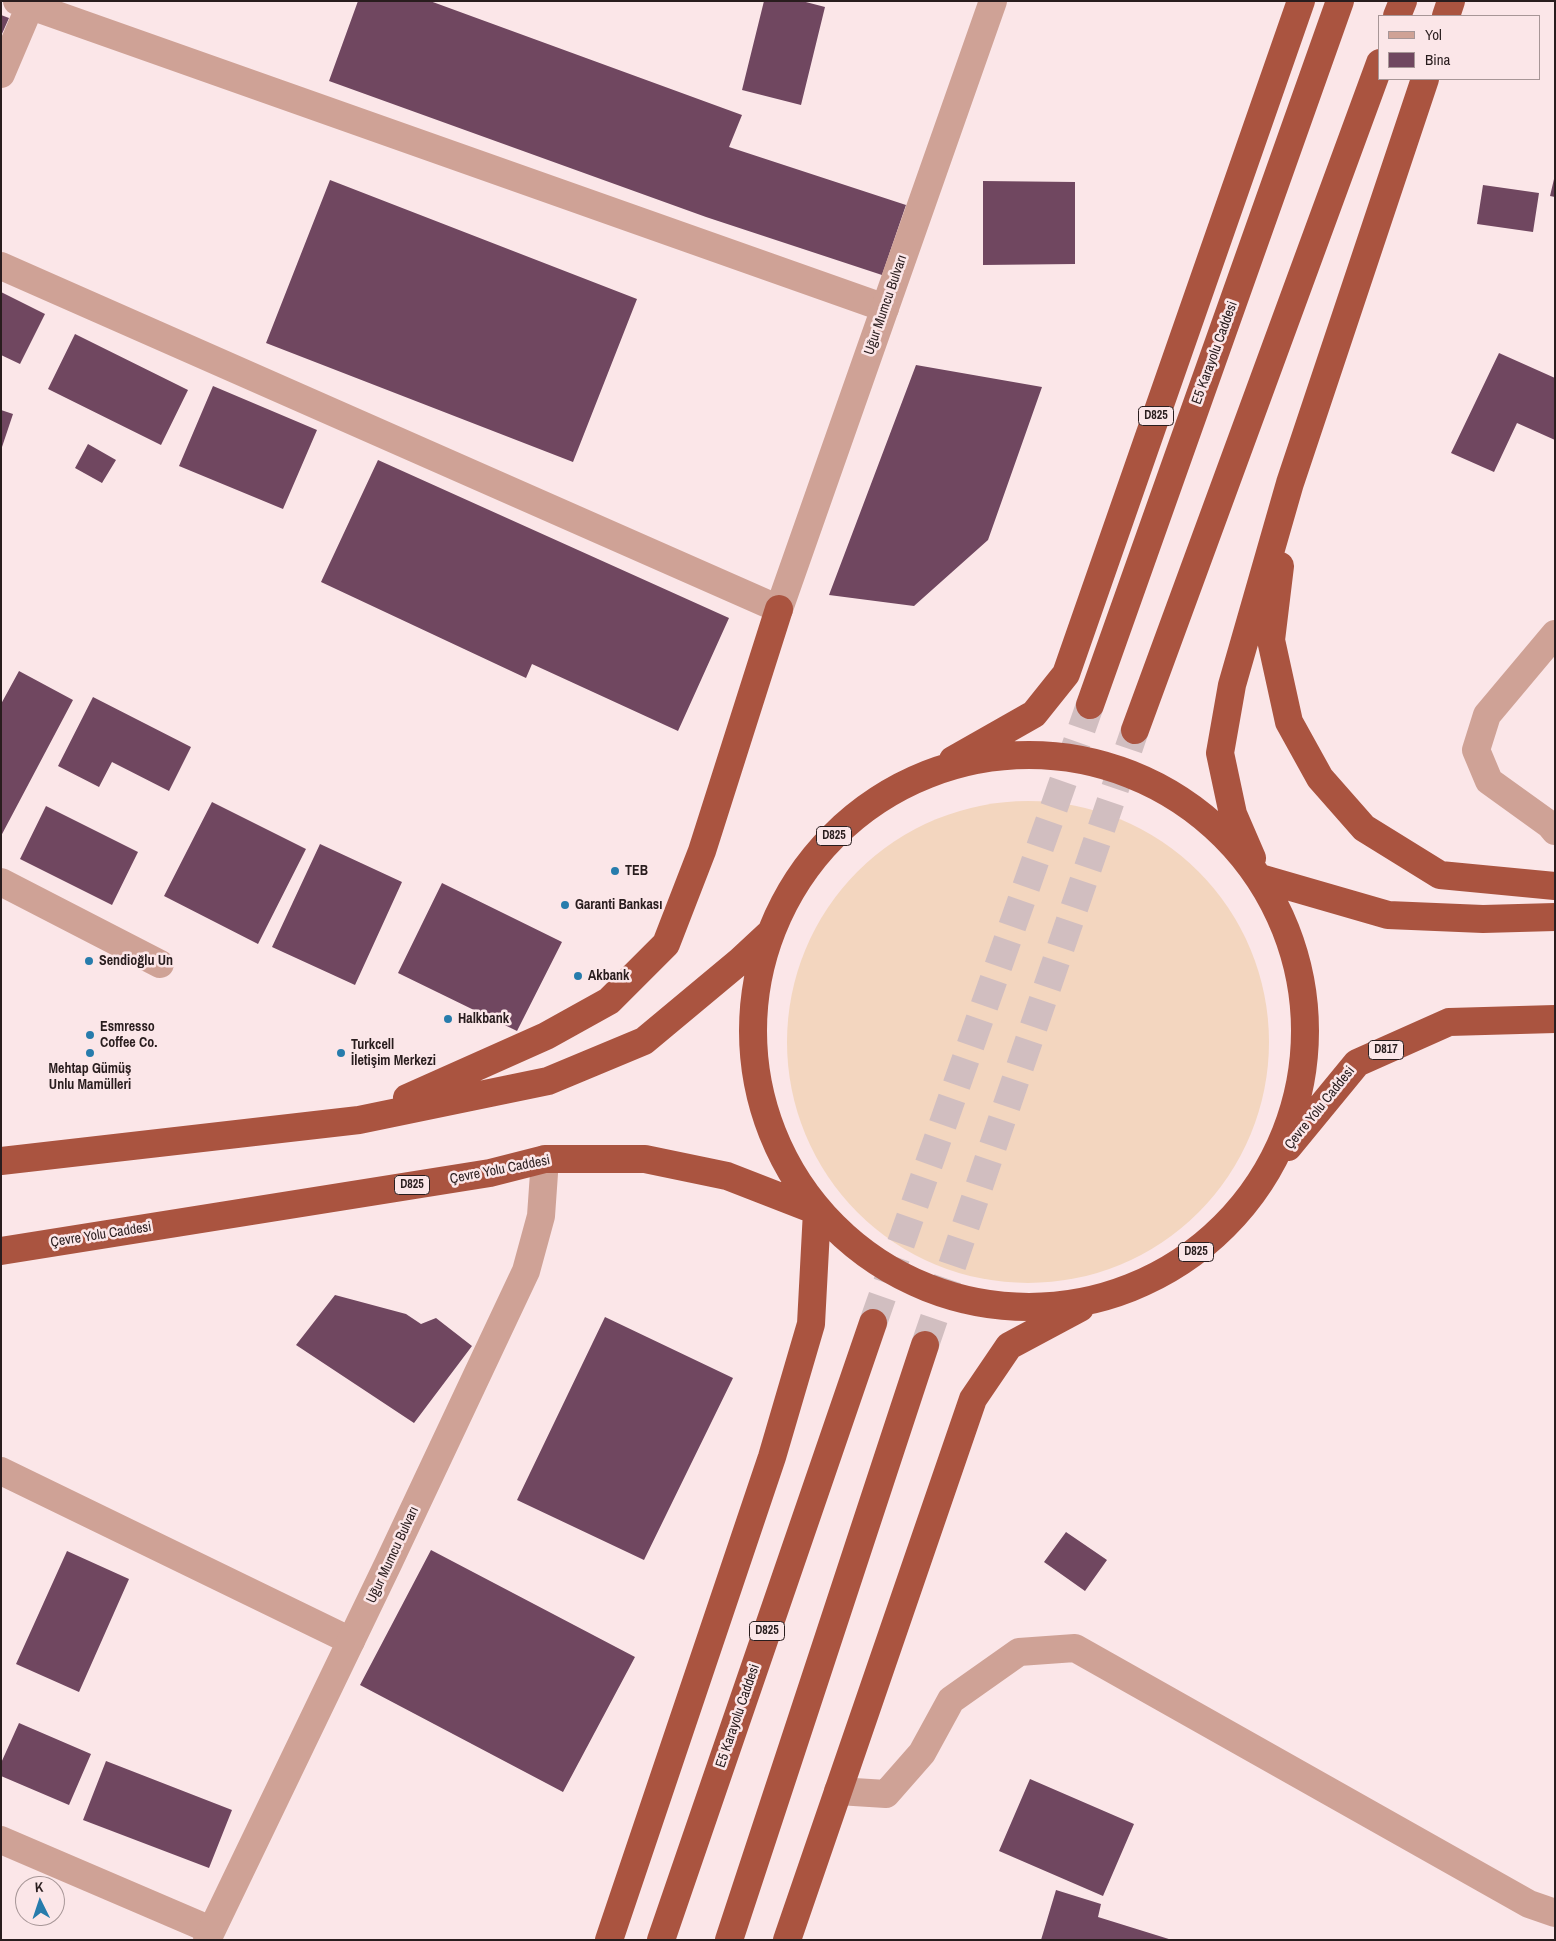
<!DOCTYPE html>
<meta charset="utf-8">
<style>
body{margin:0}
#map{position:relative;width:1556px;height:1941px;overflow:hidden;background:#fbe6e8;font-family:"Archivo Narrow",sans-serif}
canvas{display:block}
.frame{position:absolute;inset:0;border:2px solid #291d1e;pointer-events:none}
.legend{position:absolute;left:1378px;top:15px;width:162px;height:65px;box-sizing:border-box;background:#fbe6e8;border:1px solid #a79697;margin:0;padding:6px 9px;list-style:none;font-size:15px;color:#291d1e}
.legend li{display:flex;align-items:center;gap:10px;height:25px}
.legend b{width:25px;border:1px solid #a79697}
.north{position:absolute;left:15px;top:1876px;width:50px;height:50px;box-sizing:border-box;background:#fbe6e8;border:1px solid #a79697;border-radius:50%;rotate:356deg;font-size:14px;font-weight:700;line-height:20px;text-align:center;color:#291d1e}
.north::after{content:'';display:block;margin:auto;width:18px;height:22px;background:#277cac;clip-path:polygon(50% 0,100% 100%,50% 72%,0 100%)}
</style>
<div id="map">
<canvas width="1556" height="1941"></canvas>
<div class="frame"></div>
<ul class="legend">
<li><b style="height:6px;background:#cfa296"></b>Yol</li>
<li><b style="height:14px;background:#704760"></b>Bina</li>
</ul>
<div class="north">K</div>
</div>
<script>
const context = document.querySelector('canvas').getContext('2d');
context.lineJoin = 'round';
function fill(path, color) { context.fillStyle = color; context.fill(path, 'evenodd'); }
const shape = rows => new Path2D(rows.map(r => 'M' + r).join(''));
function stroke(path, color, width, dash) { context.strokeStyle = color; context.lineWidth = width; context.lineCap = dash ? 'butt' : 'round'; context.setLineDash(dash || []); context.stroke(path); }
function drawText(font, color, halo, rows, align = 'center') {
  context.font = font + ' "Archivo Narrow",sans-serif'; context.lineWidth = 5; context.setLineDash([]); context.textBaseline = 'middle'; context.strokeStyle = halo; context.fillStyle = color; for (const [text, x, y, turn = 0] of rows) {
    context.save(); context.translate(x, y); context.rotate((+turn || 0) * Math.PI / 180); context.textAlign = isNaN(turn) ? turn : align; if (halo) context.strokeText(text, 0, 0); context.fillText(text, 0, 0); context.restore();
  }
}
fill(shape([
 '787 1042a241 241 0 1 1 482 0a241 241 0 1 1-482 0Z'
]), '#f3d6bf');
fill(shape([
 [358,1,430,1,742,115,729,147,906,205,882,275,706,217,329,81],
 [764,1,802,1,825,7,801,105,742,90],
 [1,15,9,18,1,36],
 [1554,179,1555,179,1555,197,1550,196],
 [330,180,637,299,573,462,266,343],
 [983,181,1075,182,1075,264,983,265],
 [1483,185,1539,193,1533,232,1477,224],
 [1,292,45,314,20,364,1,355],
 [75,334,188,390,161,445,48,389],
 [1499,353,1555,378,1555,440,1517,423,1494,472,1451,453],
 [916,365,1042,387,988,540,914,606,829,595],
 [213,386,317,430,283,509,179,466],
 [1,410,13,414,2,447,1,447],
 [88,444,116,460,102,483,75,468],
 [378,460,729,618,678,731,532,664,526,678,321,582],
 [19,671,73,700,1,836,1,704],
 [93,697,191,747,169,791,112,762,99,787,58,766],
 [212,802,306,849,258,944,164,896],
 [46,806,138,852,112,905,20,859],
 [320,844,402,882,355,985,272,947],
 [442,883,562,942,517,1031,398,973],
 [335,1295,406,1314,421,1324,436,1318,472,1346,414,1423,296,1345],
 [605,1317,733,1378,644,1560,517,1500],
 [1066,1532,1107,1560,1085,1591,1044,1562],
 [431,1550,635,1657,563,1792,360,1685],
 [67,1551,129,1579,79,1692,16,1664],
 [19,1723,91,1754,69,1805,1,1776,1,1763],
 [106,1761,232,1810,209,1868,83,1820],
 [1030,1779,1134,1824,1103,1896,999,1851],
 [1056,1890,1101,1904,1098,1917,1172,1940,1041,1940]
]), '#704760');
stroke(shape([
 [873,1323,1090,705],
 [925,1345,1135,730]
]), '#d1bec0', 28, [28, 14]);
stroke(shape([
 [17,1,885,308],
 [1,74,32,1],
 [1,266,779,609],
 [1555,634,1487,715,1476,750,1489,781,1550,825,1555,831],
 [1,882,160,964],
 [1,1471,351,1641],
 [838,1791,886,1794,922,1753,951,1700,1019,1652,1075,1648,1529,1904,1555,1913],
 [1,1840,211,1930]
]), '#cfa296', 28);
stroke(shape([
 [779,609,993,1],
 [207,1940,388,1564,526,1271,541,1216,545,1159]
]), '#cfa296', 28);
stroke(shape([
 [1397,16,1403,1],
 [1446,16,1451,1],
 [1280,566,1271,640,1289,722,1320,778,1364,828,1440,875,1555,886],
 [1090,705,1340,1],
 [1135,730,1380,63],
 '753 1031a276 276 0 1 1 552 0a276 276 0 1 1-552 0Z',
 [953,760,1034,714,1066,674,1301,1],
 [1252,858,1233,814,1220,753,1232,685,1290,483,1425,79],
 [1260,878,1388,915,1483,919,1555,917],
 [407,1098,546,1036,609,1001,666,944,702,851,779,609],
 [1288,1147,1357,1063,1449,1022,1555,1019],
 [1,1161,359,1120,548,1081,644,1041,740,961,768,935],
 [1,1251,490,1173,545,1159,645,1159,727,1176,817,1211],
 [609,1940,772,1457,811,1324,817,1211],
 [661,1940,873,1323],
 [729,1940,925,1345],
 [787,1940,973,1399,1009,1346,1080,1308]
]), '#aa5440', 28);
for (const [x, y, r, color] of [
 [615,871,5,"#277cac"],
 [565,905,5,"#277cac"],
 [89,961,5,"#277cac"],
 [578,976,5,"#277cac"],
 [448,1019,5,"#277cac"],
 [90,1035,5,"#277cac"],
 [90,1053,5,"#277cac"],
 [341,1053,5,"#277cac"]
]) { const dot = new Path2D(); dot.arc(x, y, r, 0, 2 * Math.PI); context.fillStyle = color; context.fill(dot); stroke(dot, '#fbe6e8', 2); }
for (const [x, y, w] of [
 [1156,416,35],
 [834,836,35],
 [1386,1050,35],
 [412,1185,35],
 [1196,1252,35],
 [767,1631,35]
]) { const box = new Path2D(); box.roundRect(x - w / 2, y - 9.5, w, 19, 4); context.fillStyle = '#fbe6e8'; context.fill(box); stroke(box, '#291d1e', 1); }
drawText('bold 12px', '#291d1e', null, [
 ["D825",1156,416],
 ["D825",834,836],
 ["D817",1386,1050],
 ["D825",412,1185],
 ["D825",1196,1252],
 ["D825",767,1631]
]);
drawText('14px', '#291d1e', '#fbe6e8', [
 ["Uğur Mumcu Bulvarı",886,305,-71],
 ["E5 Karayolu Caddesi",1215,353,-70],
 ["Çevre Yolu Caddesi",1320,1108,-51],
 ["Çevre Yolu Caddesi",500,1170,-11],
 ["Çevre Yolu Caddesi",101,1235,-9],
 ["Uğur Mumcu Bulvarı",393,1555,-65],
 ["E5 Karayolu Caddesi",738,1716,-71]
]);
drawText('bold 14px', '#291d1e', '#fbe6e8', [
 ["TEB",625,871],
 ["Garanti Bankası",575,905],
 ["Sendioğlu Un",99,961],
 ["Akbank",588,976],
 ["Halkbank",458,1019],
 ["Esmresso",100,1027],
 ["Coffee Co.",100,1043],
 ["Turkcell",351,1045],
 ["İletişim Merkezi",351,1061],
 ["Mehtap Gümüş",90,1069,"center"],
 ["Unlu Mamülleri",90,1085,"center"]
], 'left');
</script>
